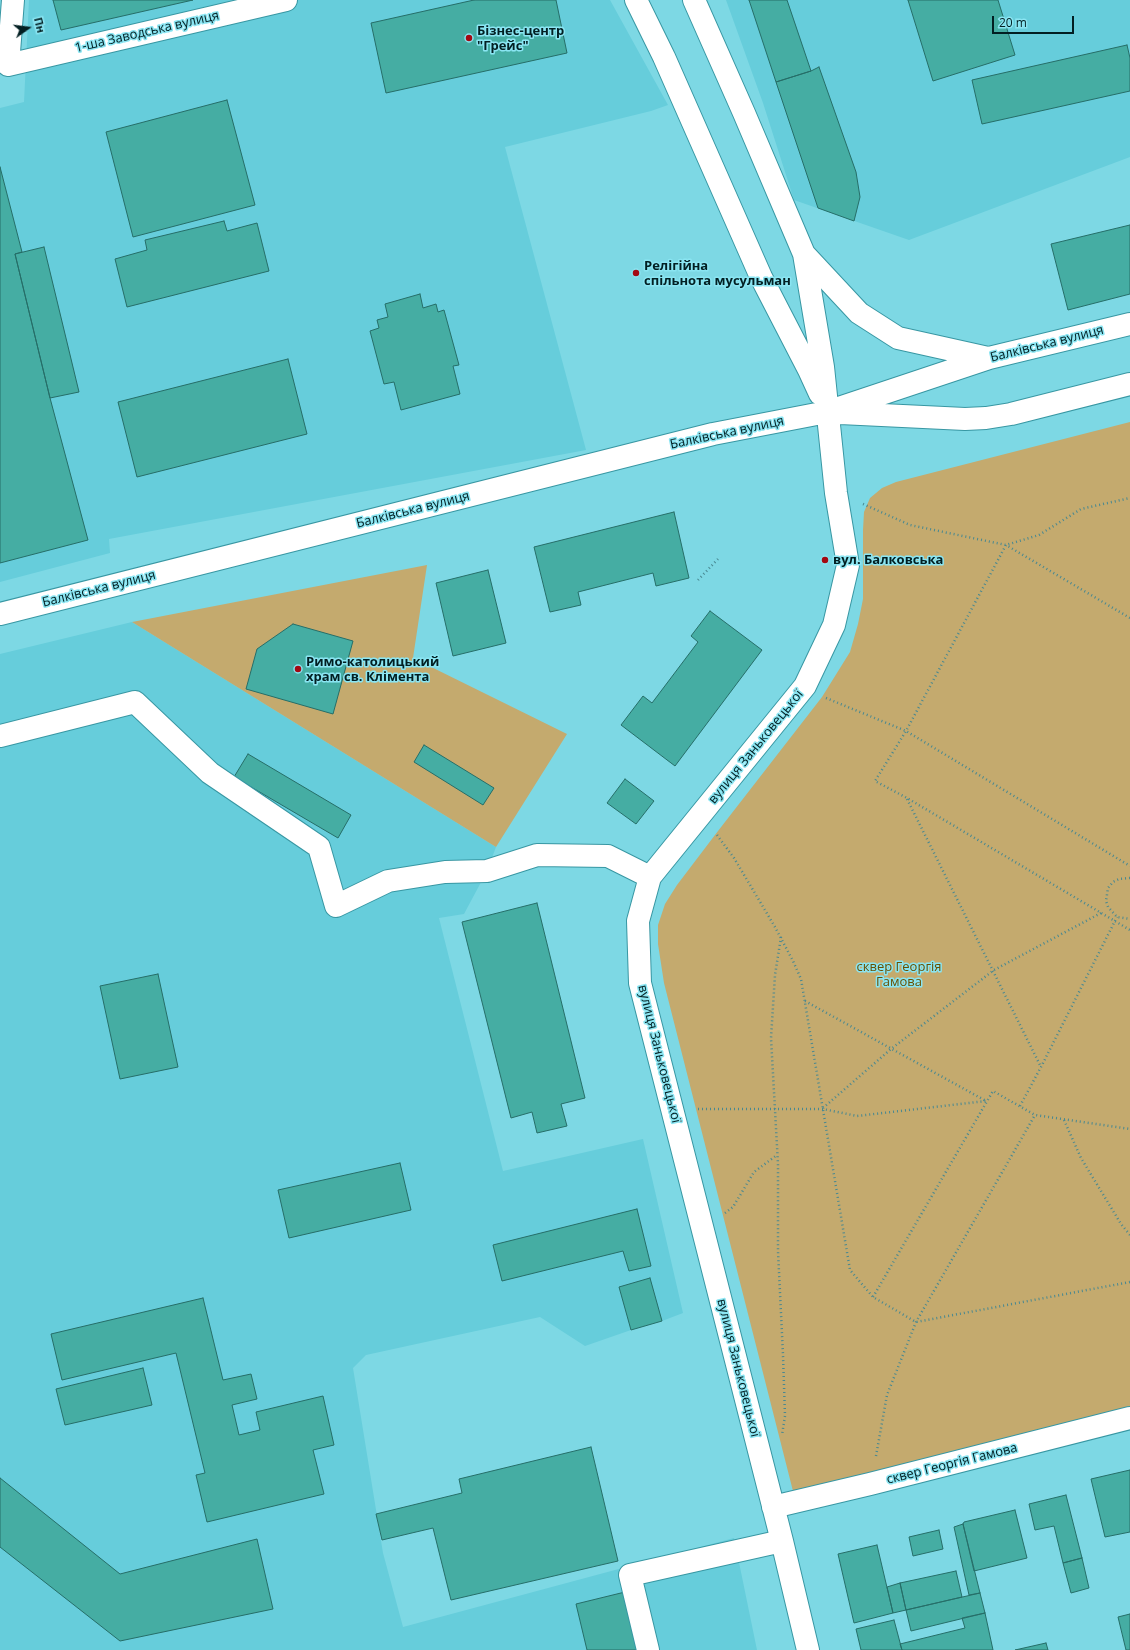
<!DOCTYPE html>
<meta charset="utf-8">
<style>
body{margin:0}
#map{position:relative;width:1130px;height:1650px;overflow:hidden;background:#7dd8e4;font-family:"Open Sans",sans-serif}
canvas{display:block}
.north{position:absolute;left:8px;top:8px;width:40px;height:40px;-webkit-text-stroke:3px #8ae5f2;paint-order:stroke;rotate:76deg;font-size:11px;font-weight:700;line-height:16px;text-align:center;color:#021f22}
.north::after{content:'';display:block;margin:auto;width:14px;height:18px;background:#021f22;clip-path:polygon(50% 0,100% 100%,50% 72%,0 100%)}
.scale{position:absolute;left:992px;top:16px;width:82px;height:18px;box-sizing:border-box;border:2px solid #021f22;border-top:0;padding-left:5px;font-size:12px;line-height:14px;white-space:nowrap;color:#021f22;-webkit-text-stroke:3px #8ae5f2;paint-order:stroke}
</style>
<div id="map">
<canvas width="1130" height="1650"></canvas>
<div class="north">Пн</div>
<div class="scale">20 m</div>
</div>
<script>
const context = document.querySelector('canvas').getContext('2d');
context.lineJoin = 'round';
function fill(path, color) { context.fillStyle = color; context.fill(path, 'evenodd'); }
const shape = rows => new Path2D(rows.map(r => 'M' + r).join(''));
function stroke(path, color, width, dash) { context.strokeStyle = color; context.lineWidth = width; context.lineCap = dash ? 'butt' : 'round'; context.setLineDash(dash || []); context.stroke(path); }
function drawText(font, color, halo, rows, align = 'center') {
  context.font = font + ' "Open Sans",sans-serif'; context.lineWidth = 3; context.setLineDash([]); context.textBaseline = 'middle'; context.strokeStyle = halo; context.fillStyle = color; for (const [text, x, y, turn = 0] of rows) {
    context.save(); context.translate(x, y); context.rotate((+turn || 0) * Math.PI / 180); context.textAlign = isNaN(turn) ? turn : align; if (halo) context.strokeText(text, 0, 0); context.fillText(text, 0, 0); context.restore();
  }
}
fill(shape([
 [29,0,610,0,668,105,651,111,505,147,586,450,109,539,110,553,0,582,0,108,24,102],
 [726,0,1130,0,1130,157,909,240,794,200,763,103],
 [132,622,496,847,487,871,464,914,439,918,503,1171,643,1139,683,1313,662,1321,631,1330,585,1346,540,1317,366,1355,353,1368,383,1553,403,1627,734,1538,757,1650,0,1650,0,654]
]), '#66cddb');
fill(shape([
 [1130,422,1130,1407,795,1499,664,983,658,944,658,925,665,904,677,885,718,831,822,697,850,652,858,624,863,599,863,530,864,512,870,498,882,488,896,482],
 [427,565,413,658,567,734,496,847,132,622]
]), '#c4aa6e');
const building = shape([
 [53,0,193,0,61,30,53,0],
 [474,0,556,0,567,53,386,93,371,23,474,0],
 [749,0,787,0,811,71,776,82,749,0],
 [908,0,998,0,1015,55,933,81,908,0],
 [1127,45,1130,58,1130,91,982,124,972,80,1127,45],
 [819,67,856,172,860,197,854,221,818,208,776,82,811,71,819,67],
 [227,100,255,205,133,237,106,132,227,100],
 [0,167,22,252,15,254,50,398,88,540,0,563,0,167],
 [224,221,227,231,257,223,269,271,127,307,115,259,147,250,145,240,224,221],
 [1130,225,1130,294,1068,310,1051,244,1130,225],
 [44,247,79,392,50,398,15,254,44,247],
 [420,294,423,308,436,304,438,312,444,310,459,365,453,366,460,394,401,410,394,382,384,384,370,331,379,328,377,320,388,317,385,304,420,294],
 [288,359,307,434,137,477,118,402,288,359],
 [674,512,689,578,656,586,653,573,578,592,581,605,550,612,534,547,674,512],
 [488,570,506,643,453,656,436,583,488,570],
 [710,611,762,650,675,766,621,725,643,696,652,703,698,642,691,636,710,611],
 [293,624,353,641,333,714,246,689,257,649,293,624],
 [424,745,494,788,483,805,414,762,424,745],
 [248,754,351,815,338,838,234,777,248,754],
 [625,779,654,801,636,824,607,803,625,779],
 [537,903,585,1098,561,1104,567,1126,537,1133,532,1112,511,1118,462,922,537,903],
 [158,974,178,1067,120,1079,100,986,158,974],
 [400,1163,411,1210,289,1238,278,1190,400,1163],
 [637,1209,651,1266,629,1271,623,1251,502,1281,493,1245,637,1209],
 [650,1278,662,1321,631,1330,619,1287,650,1278],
 [203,1298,223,1380,251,1374,257,1399,232,1405,239,1435,260,1430,256,1412,323,1396,334,1445,313,1450,324,1494,207,1522,196,1475,205,1473,176,1353,62,1380,51,1334,203,1298],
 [143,1368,152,1405,65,1425,56,1389,143,1368],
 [591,1447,618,1561,451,1600,433,1528,382,1540,376,1514,462,1493,459,1479,591,1447],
 [1130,1470,1130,1532,1105,1537,1091,1479,1130,1470],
 [0,1478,120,1574,257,1539,273,1609,120,1641,0,1547,0,1478],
 [1066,1495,1082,1558,1063,1563,1054,1526,1035,1530,1029,1504,1066,1495],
 [1015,1510,1027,1558,974,1571,963,1524,964,1522,1015,1510],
 [963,1524,980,1593,969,1595,954,1527,963,1524],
 [939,1530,943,1549,913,1556,909,1537,939,1530],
 [877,1545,893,1613,854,1623,838,1554,877,1545],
 [1082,1558,1089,1588,1071,1593,1063,1563,1082,1558],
 [956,1571,962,1597,906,1610,900,1583,956,1571],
 [900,1583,906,1610,893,1613,887,1587,900,1583],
 [625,1592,639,1650,587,1650,576,1604,625,1592],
 [980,1593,985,1613,911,1631,906,1610,980,1593],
 [985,1613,993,1650,902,1650,900,1644,965,1628,962,1618,985,1613],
 [1130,1614,1130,1650,1126,1650,1118,1617,1130,1614],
 [894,1620,902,1650,861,1650,856,1629,894,1620],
 [1046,1643,1048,1650,1015,1650,1046,1643]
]);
fill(building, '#45ada3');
stroke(building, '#266e68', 1);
const minor = shape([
 [13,0,8,65,286,0],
 [636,0,664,57,761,277,809,370,820,394],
 [694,0,744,113,804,254,823,367,836,493,848,565,834,625,805,686,650,877,638,921,640,983,782,1541,808,1650],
 [804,254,859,313,898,338,988,358],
 [840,413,965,419,986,418,1011,414,1130,384],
 [0,614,713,434,827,412,989,358,1130,324],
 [0,736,135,702,210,773,319,847,336,906,388,881,445,872,487,871,537,855,608,856,650,877],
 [773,1507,870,1484,1130,1418],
 [648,1650,630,1575,782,1541]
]);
stroke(minor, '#3897a3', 24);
stroke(shape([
 [863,504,910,525,1006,545,1039,535,1081,509,1130,498],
 [698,580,718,559],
 [1130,618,1006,545,906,731,875,781,907,798,1130,930],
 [826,698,906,731,1130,866],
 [907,799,1041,1067],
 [717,835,734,858,775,927,793,961,801,979,850,1270,873,1297,916,1322,1130,1282],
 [1130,878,1119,879,1113,882,1108,888,1106,901,1108,907,1117,917,1130,919],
 [781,937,775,975,771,1038,778,1164,778,1251,783,1355,785,1416,782,1435],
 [805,1001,986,1101],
 [1020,1106,1041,1067,1117,917],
 [823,1108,891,1049,994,970,1101,913],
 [698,1109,823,1109,857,1116,986,1101],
 [1064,1120,1081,1158,1121,1224,1130,1235],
 [725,1213,733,1207,754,1172,777,1155],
 [873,1297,993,1091,1035,1115,1130,1129],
 [876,1456,887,1395,916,1322,1035,1115]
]), '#488891', 2.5, [1, 3]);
stroke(minor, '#fff', 22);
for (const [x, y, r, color] of [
 [469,38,4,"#a30912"],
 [636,273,4,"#a30912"],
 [825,560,4,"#a30912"],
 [298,669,4,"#a30912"]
]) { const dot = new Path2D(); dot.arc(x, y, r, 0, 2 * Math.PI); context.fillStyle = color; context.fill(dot); stroke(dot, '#8ae5f2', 1.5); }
drawText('bold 13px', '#021f22', '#8ae5f2', [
 ["Бізнес-центр",477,31],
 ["\"Грейс\"",477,46],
 ["Релігійна",644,266],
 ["спільнота мусульман",644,281],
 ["вул. Балковська",833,560],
 ["Римо-католицький",306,662],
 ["храм св. Клімента",306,677]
], 'left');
drawText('13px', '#021f22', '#8ae5f2', [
 ["1-ша Заводська вулиця",147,32,-13],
 ["Балківська вулиця",1047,344,-14],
 ["Балківська вулиця",727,433,-12],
 ["Балківська вулиця",413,510,-14],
 ["Балківська вулиця",99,589,-14],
 ["вулиця Заньковецької",756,747,-51],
 ["вулиця Заньковецької",659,1054,76],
 ["вулиця Заньковецької",738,1368,76],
 ["сквер Георгія Гамова",952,1464,-14]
]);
drawText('13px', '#684f01', '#8ae5f2', [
 ["сквер Георгія",899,967],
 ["Гамова",899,982]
]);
</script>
